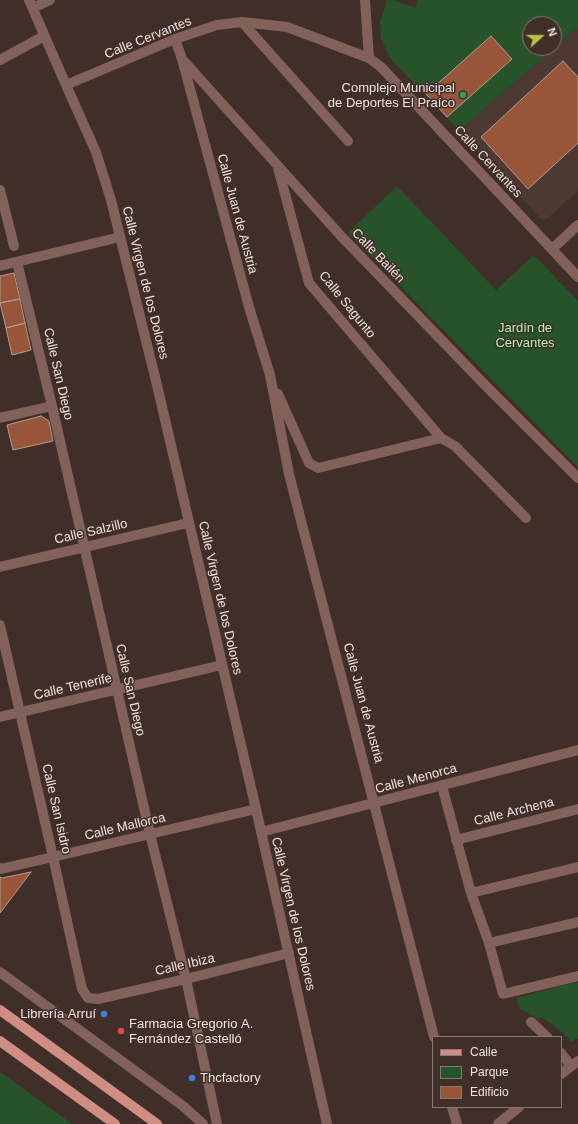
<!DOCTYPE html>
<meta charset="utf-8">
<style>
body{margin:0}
#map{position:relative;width:578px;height:1124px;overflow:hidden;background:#402f28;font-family:Arial,sans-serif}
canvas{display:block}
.legend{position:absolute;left:432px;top:1036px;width:130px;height:72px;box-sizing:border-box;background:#402f28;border:1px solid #867771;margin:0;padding:5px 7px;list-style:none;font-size:12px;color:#efe3de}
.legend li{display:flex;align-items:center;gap:8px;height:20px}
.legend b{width:20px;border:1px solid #867771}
.north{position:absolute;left:522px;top:16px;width:40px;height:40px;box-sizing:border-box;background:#402f28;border:1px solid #867771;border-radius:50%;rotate:69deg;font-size:11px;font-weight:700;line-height:16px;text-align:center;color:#efe3de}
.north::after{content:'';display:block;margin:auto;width:14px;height:18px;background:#b7c148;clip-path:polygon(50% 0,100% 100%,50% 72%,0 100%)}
</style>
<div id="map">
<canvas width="578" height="1124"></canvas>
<ul class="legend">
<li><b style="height:5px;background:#d08d81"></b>Calle</li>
<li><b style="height:11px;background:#26532a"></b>Parque</li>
<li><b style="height:11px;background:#985537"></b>Edificio</li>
</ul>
<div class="north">N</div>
</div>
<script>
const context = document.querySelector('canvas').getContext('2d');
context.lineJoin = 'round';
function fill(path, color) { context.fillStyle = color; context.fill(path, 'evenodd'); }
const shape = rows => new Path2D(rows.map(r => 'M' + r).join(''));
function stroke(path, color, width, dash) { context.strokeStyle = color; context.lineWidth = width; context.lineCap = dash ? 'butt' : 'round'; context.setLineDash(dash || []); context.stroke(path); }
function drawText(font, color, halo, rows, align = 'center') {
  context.font = font + ' Arial,sans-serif'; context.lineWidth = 3; context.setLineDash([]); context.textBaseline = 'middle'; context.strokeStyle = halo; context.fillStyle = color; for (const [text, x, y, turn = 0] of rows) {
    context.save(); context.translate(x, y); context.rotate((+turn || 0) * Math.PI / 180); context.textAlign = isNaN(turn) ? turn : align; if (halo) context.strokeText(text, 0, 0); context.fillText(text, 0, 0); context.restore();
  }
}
fill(shape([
 [578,27,578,191,548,218,542,220,459,131]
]), '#4c3a32');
fill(shape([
 [387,0,393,0,416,8,417,0,578,0,578,27,459,131,391,59,381,39,380,22],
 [530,24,554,24,554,48,530,48],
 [397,186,496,290,534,255,578,301,578,467,348,233],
 [572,983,578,983,578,1038,570,1042,568,1037,542,1017,538,1019,520,1009,516,998],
 [0,1072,72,1124,0,1124]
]), '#26532a');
const building = shape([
 [491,36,512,59,447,117,426,94,491,36],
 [563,61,578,77,578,143,528,189,481,137,563,61],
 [14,273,20,299,0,303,0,276,14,273],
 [20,299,25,323,6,328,0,303,20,299],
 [25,323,31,350,12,355,6,328,25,323],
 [41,416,49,421,53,441,13,450,7,425,41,416],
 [31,872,0,913,0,877,2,878,31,872]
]);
fill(building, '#985537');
stroke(building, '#b19b92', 1);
stroke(shape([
 [0,190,14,246],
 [442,786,471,893,489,943,503,994,578,976],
 [471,893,578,867],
 [531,1022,547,1037],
 [561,1053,571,1066]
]), '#83615b', 10);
stroke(shape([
 [29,0,66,85,96,152,111,200,156,381,256,809,327,1124],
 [365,0,369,58],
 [33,8,50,0],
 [242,22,348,141],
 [175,39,182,59,341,236,484,384,578,478],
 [182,59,249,307,270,375,289,474,434,1037],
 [0,60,44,36],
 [66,85,175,39,217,25,242,22,287,27,369,58,381,67,578,277],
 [278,168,309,283,441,438,455,446,526,518],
 [552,249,578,225],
 [17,262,52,406,150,834,186,979,217,1124],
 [0,266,120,237],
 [278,394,309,463,318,468,441,438],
 [0,418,52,406],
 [0,567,188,523],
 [0,625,53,857,82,989,88,998,98,999,186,979,289,953],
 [0,717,222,665],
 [261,832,578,750],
 [456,840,578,809],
 [0,868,1,869,53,857,256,809],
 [489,943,578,922],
 [0,972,183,1106,203,1124],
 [561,1074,578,1061],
 [452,1107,457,1124],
 [498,1124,519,1107]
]), '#83615b', 10);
stroke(shape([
 [0,1010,157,1124],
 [0,1041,115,1124]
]), '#d08d81', 10);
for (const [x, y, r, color] of [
 [463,95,4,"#2e9e5b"],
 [104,1014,4,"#3f7fe0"],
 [121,1031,4,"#e0444e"],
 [192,1078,4,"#3f7fe0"]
]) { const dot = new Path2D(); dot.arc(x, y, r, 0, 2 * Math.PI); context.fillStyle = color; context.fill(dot); stroke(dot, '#402f28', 1.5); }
drawText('13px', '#efe3de', '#402f28', [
 ["Calle Cervantes",148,38,-22],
 ["Calle Cervantes",488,162,47],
 ["Calle Juan de Austria",237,214,75],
 ["Calle Bailén",378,256,46],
 ["Calle Virgen de los Dolores",145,283,76],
 ["Calle Sagunto",347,305,51],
 ["Calle San Diego",58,374,77],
 ["Calle Salzillo",91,532,-13],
 ["Calle Virgen de los Dolores",220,598,77],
 ["Calle Tenerife",73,687,-13],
 ["Calle San Diego",130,690,77],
 ["Calle Juan de Austria",363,703,75],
 ["Calle Menorca",416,779,-15],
 ["Calle San Isidro",56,809,77],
 ["Calle Archena",514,812,-14],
 ["Calle Mallorca",125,827,-13],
 ["Calle Virgen de los Dolores",293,914,77],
 ["Calle Ibiza",185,965,-13]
]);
drawText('13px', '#efe3de', '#402f28', [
 ["Complejo Municipal",455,88],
 ["de Deportes El Praíco",455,103],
 ["Librería Arruí",96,1014],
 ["Farmacia Gregorio A.",129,1024,"left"],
 ["Fernández Castelló",129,1039,"left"],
 ["Thcfactory",200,1078,"left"]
], 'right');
drawText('13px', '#a6f5a9', '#402f28', [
 ["Jardín de",525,328],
 ["Cervantes",525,343]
]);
</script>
